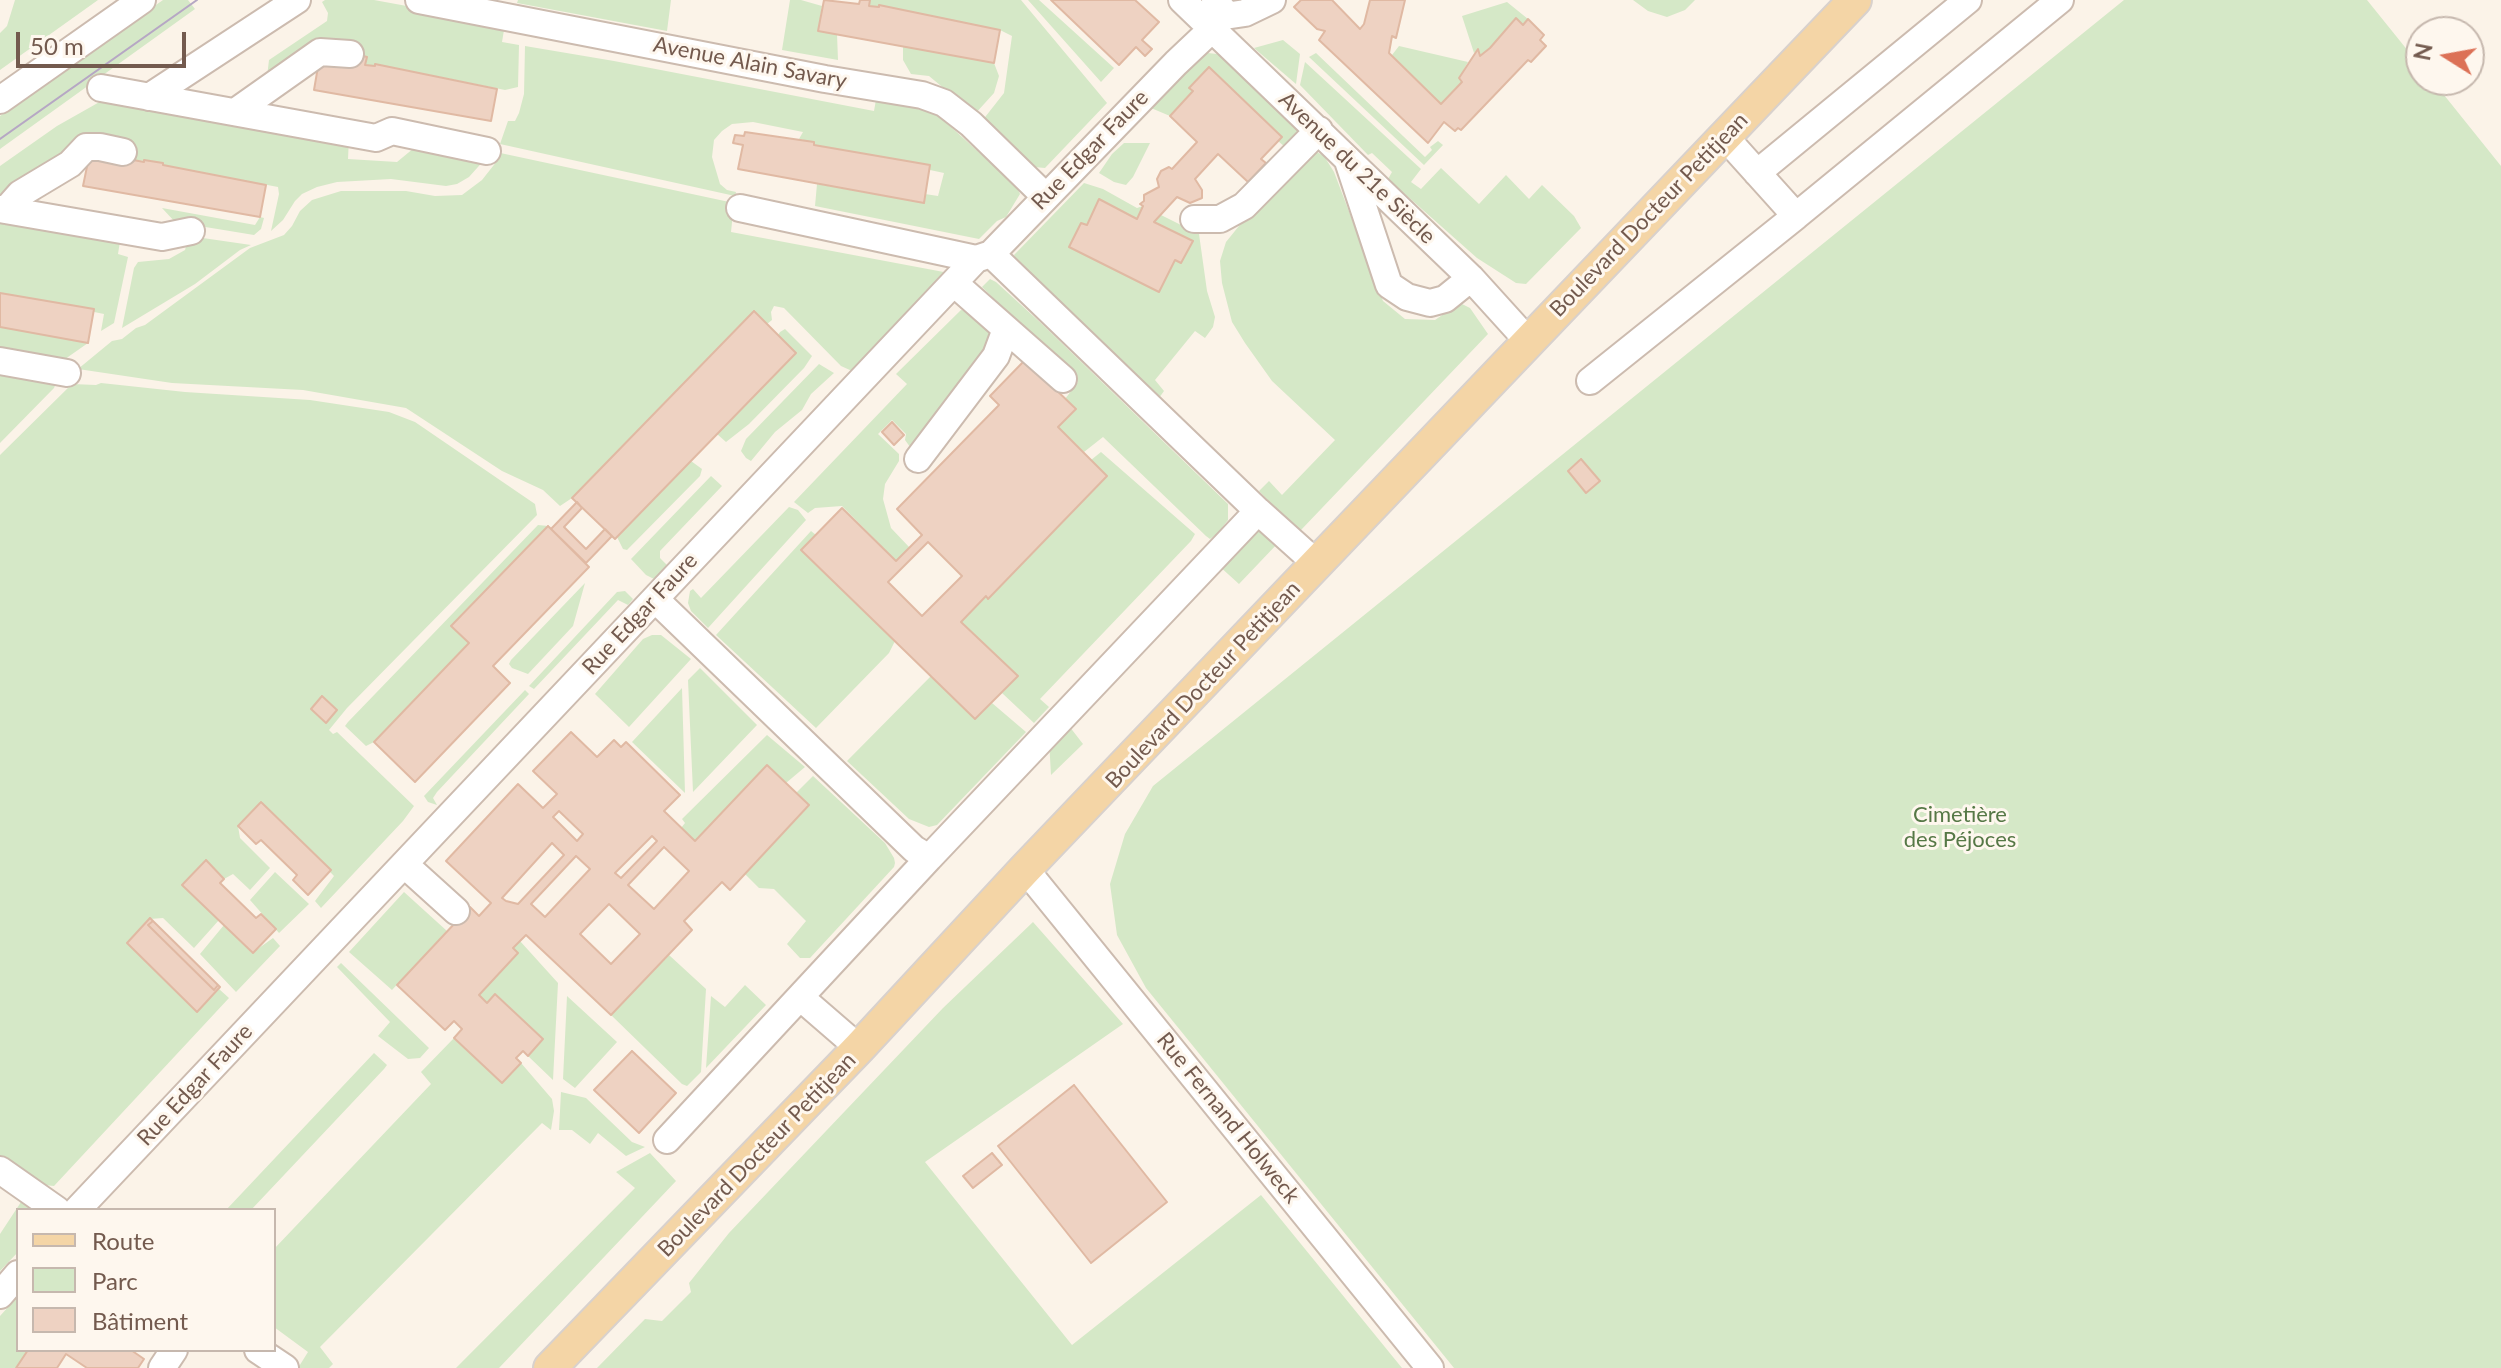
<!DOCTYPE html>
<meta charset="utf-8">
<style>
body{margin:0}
#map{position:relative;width:2501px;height:1368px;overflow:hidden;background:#fbf3e8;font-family:Lato,sans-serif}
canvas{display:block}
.legend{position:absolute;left:16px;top:1208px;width:260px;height:144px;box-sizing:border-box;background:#fef7ee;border:2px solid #c6b8ae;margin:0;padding:10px 14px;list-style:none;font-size:24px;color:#735a4e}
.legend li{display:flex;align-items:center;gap:16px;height:40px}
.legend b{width:40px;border:2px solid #c6b8ae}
.north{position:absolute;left:2405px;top:16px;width:80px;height:80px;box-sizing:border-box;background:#fef7ee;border:2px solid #c6b8ae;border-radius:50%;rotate:281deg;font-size:22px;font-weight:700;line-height:32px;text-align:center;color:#735a4e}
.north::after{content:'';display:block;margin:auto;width:28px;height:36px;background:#dc7156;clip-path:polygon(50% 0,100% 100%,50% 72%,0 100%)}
.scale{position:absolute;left:16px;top:32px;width:170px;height:36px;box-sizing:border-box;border:4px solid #735a4e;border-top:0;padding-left:10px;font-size:24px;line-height:28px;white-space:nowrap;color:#735a4e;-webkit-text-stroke:6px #fef7ee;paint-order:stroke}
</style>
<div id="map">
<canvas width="2501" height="1368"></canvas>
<ul class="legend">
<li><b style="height:10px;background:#f4d5a6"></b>Route</li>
<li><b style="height:22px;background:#d5e8c7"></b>Parc</li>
<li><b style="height:22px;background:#eed2c2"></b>Bâtiment</li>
</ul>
<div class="north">N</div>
<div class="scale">50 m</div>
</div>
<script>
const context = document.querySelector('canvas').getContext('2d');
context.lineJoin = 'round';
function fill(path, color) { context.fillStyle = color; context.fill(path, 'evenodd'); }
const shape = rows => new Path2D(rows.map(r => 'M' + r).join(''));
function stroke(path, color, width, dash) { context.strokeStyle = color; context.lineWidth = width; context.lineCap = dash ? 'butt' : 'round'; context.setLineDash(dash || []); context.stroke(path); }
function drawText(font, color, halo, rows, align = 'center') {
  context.font = font + ' Lato,sans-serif'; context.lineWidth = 6; context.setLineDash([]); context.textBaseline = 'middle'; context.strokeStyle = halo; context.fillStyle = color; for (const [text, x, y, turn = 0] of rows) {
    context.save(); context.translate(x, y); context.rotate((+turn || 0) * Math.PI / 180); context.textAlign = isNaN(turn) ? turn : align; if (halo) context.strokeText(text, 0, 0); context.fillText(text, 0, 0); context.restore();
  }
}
fill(shape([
 [15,0,98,0,0,70,0,33,7,26],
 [163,0,188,0,195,9,0,149,0,116],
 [325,0,374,0,505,24,502,42,519,45,518,87,505,90,376,64,375,66,365,65,367,57,356,54,266,85,269,60,327,21,328,13,322,2],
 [518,0,671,0,667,31,517,3],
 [790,0,801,0,822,6,818,31,837,34,838,60,782,50],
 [870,0,1021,0,1107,103,1045,168,1034,167,982,121,1004,93,1012,36,1000,30,880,5,879,7,869,6],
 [1028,0,1039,0,1114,68,1101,82],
 [1633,0,1695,0,1685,10,1667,17,1648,11],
 [2124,0,2367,0,2421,67,2421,80,2432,80,2501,166,2501,1368,1454,1368,1146,988,1117,935,1110,884,1125,834,1153,786],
 [1507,2,1528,19,1523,25,1515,18,1490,48,1480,56,1478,50,1474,53,1462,16],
 [1283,40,1300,54,1296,84,1254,48],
 [525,46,614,61,874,111,877,94,928,106,1017,187,1020,194,1006,217,997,221,979,239,815,206,817,184,923,203,925,194,938,196,944,173,930,170,930,165,814,145,814,142,799,139,803,132,753,122,732,124,722,131,714,140,712,157,720,184,727,190,736,192,735,196,500,144,508,121,515,121,519,113,524,94],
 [903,46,994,63,999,76,994,93,975,114,929,76,911,74,903,60],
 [1399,46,1468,62,1459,78,1462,82,1441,104,1392,55],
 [1208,53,1217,54,1228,61,1302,130,1285,147,1278,141,1282,137,1209,68,1189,87,1193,91,1170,116,1151,108,1196,59],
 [1316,53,1425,157,1432,150,1430,147,1438,141,1443,145,1424,165,1309,57],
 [1305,62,1421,169,1411,182,1421,189,1441,168,1479,204,1506,175,1529,199,1542,185,1574,216,1581,228,1526,284,1516,283,1477,258,1388,179,1392,172,1372,153,1368,155,1300,85],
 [103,100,349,138,348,159,397,162,414,148,486,158,469,177,457,184,446,186,391,179,337,182,317,187,302,194,295,201,283,220,271,231,279,194,278,187,163,165,162,163,135,160,136,151,85,143,0,200,0,166,57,126],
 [1124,143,1150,143,1133,177,1126,185,1114,182,1099,173,1112,154],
 [491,151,734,203,731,232,949,273,852,371,841,366,784,308,774,306,771,312,772,320,767,324,754,312,572,498,560,506,543,490,502,471,406,408,303,390,172,383,78,369,112,341,122,339,136,328,145,325,250,248,284,235,292,226,300,211,312,200,341,191,406,191,435,196,462,195,482,180,497,161],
 [1315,151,1324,156,1334,172,1383,301,1405,319,1435,320,1460,303,1470,308,1488,334,1301,530,1293,526,1259,491,1269,481,1282,495,1335,440,1272,381,1245,343,1232,322,1222,283,1220,261,1226,242,1243,221],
 [1084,183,1103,189,1137,208,1143,206,1199,234,1207,291,1215,317,1213,327,1205,338,1195,331,1155,380,1164,391,1159,398,1018,267,1014,255],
 [162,208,255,225,260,217,264,218,261,229,254,235,175,222],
 [0,216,121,235,118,254,128,257,114,323,101,331,104,314,0,293],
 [189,236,251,245,240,250,195,284,122,328,134,268,138,262,169,259,185,250],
 [990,279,996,282,1043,325,1228,504,1228,520,1218,533,1210,539,1206,536,1103,437,1084,452,1058,427,1076,410,1065,399,1078,382,982,287],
 [961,310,976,312,992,332,980,357,913,451,905,440,906,434,892,420,878,434,899,454,899,461,885,484,883,499,891,528,910,548,896,561,842,506,815,508,808,513,794,502,907,384,896,374],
 [0,327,88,343,58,364,0,352],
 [785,329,812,356,804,368,749,424,726,442,717,434,780,332],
 [819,364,834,373,811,394,802,410,775,432,751,461,746,458,741,451,746,439],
 [0,367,59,377,54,388,0,443],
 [101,383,185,392,310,400,389,412,415,422,535,504,537,515,347,708,329,730,333,734,337,732,414,806,403,821,321,908,315,901,334,876,261,802,238,826,240,838,270,868,250,890,233,874,224,879,205,860,183,885,219,920,194,948,163,918,150,919,197,1011,219,989,229,998,54,1186,44,1185,0,1157,0,455,72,384,96,385],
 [1101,452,1195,534,1191,541,1040,699,1049,707,1034,723,1002,693,1018,676,961,622,1106,476,1091,460],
 [691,461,702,469,700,476,627,550,623,549,617,537],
 [711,476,722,486,660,551,660,558,667,565,654,579,646,575,631,559],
 [789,507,798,510,806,520,708,628,691,611,688,603,690,591,693,589,701,598],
 [538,525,548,526,452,626,469,643,374,742,366,746,345,726,348,722],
 [811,531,816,535,802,550,895,641,889,653,816,728,716,635],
 [1262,531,1279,542,1239,584,1218,565,1253,532],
 [585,583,573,626,528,674,512,668,509,664,511,660],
 [625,591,633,599,628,605,618,600,534,689,529,686,617,592],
 [652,635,661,635,691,659,629,727,595,694,643,639],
 [700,668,757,725,693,792,688,680],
 [931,676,975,719,992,703,1026,732,937,825,929,827,909,819,847,761],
 [682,688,685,793,632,742],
 [525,690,529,694,437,792,433,798,437,805,428,802,424,796],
 [1066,722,1083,744,1051,775,1049,740],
 [767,735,805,767,786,783,767,766,695,841,681,828,685,823,682,819],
 [813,776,885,843,894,858,895,863,894,867,810,958,800,958,787,944,806,921,774,889,759,888,745,874,809,806,796,793],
 [275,872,309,904,279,933,250,900],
 [404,892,447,931,392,990,349,952],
 [1033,922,1123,1024,925,1162,1072,1345,1261,1195,1402,1368,597,1368,645,1319,662,1321,691,1292,689,1283,729,1233,943,1008],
 [224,925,252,953,273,938,280,946,236,992,200,954],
 [520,941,558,983,553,1080,528,1056,543,1039,496,994,487,1003,479,995,518,953,513,948],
 [669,955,706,989,701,1072,687,1086,682,1084,611,1015],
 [341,963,429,1048,420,1058,408,1059,378,1036,390,1022,337,967],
 [745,985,766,1005,706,1068,711,996,725,1007],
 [567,996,617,1042,575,1088,563,1079],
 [454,1038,502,1083,521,1063,552,1099,554,1111,551,1130,542,1123,320,1347,333,1364,329,1368,298,1368,308,1352,274,1327,274,1249,431,1084,421,1072],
 [374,1053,387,1065,384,1069,251,1210,226,1210],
 [561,1092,586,1098,632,1142,645,1147,626,1156,598,1133,590,1144,572,1130,559,1130],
 [650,1153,676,1181,499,1368,456,1368,635,1188,616,1172],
 [23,1199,39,1210,18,1210,18,1252,0,1271,0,1234],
 [18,1296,18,1350,28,1350,16,1368,0,1368,0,1316]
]), '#d5e8c7');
const building = shape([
 [824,0,859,4,860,0,870,0,869,6,879,7,879,5,1000,30,994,63,818,31,824,0],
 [1051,0,1135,0,1159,22,1142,40,1152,49,1145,56,1136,47,1119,65,1051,0],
 [1301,0,1332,0,1360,29,1364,24,1370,0,1405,0,1396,38,1392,36,1389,53,1441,104,1462,82,1459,78,1478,49,1480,56,1490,48,1516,18,1523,25,1528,19,1544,35,1540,40,1546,46,1531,62,1528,60,1461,130,1458,128,1455,131,1444,122,1428,143,1319,40,1325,31,1317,29,1294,7,1301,0],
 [356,54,367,57,365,65,375,66,375,64,497,89,491,121,314,90,320,55,356,54],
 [1209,67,1282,137,1261,159,1266,163,1248,182,1218,154,1195,179,1202,190,1202,198,1190,203,1177,197,1154,222,1193,241,1181,263,1175,260,1159,292,1069,247,1081,223,1087,225,1099,199,1137,219,1143,206,1140,204,1144,201,1144,195,1159,187,1157,179,1161,171,1169,167,1172,169,1197,142,1170,116,1193,91,1189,88,1209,67],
 [745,132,814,142,814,145,930,165,924,203,738,169,743,145,733,143,735,135,744,136,745,132],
 [90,152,144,162,144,160,163,163,163,165,266,185,260,217,83,186,90,152],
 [0,293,94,309,88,343,0,327,0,293],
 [754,311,796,353,615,539,572,498,754,311],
 [1025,360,1076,409,1058,427,1107,476,988,599,986,596,961,622,1018,676,975,719,801,550,842,508,896,561,922,535,897,509,999,405,990,396,1025,360],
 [928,542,962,576,922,616,888,582,928,542],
 [892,422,904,435,894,445,882,432,892,422],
 [1581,459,1600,481,1586,493,1568,471,1581,459],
 [577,502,582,508,564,527,586,549,605,529,612,536,586,563,551,529,577,502],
 [548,526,589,567,493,666,510,683,415,782,374,742,469,643,451,626,548,526],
 [322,696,337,710,326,723,311,709,322,696],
 [571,732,597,757,614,740,621,747,626,742,680,795,664,811,695,841,767,765,809,805,730,890,722,882,684,921,692,930,611,1015,526,935,513,948,518,953,479,995,487,1003,495,994,543,1039,528,1056,523,1051,516,1058,521,1063,502,1083,454,1038,462,1029,454,1021,445,1030,397,985,470,907,479,916,491,903,446,861,518,784,543,808,557,794,533,771,571,732],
 [559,811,583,834,577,841,553,817,559,811],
 [652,836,657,841,621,878,615,873,652,836],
 [552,843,564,855,518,904,506,901,502,898,552,843],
 [664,847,689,871,654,909,628,885,664,847],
 [576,856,590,869,545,917,531,904,576,856],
 [609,904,640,934,611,964,580,934,609,904],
 [261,802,331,870,308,895,293,880,297,875,261,840,256,844,238,826,261,802],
 [206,860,224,879,220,883,256,918,261,914,276,929,253,953,182,885,206,860],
 [150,918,153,921,148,925,214,990,218,985,220,987,197,1012,127,943,150,918],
 [153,921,218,985,214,990,148,925,153,921],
 [632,1051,676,1093,639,1133,594,1090,632,1051],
 [1074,1085,1167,1202,1091,1263,998,1146,1074,1085],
 [992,1153,1002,1165,973,1188,963,1176,992,1153],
 [28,1350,131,1350,144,1359,138,1368,87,1368,66,1354,57,1368,16,1368,28,1350]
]);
fill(building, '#eed2c2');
stroke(building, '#e0b9a3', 2);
const minor = shape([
 [419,0,825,79,922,95,944,103,971,124,1046,197],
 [1182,0,1471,278,1529,342],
 [1218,17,1245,13,1272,0],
 [101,88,376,138,392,131,487,151],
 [149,97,297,0],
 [0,100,142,0],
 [235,112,320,52,350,54],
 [1724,136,1796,216,2060,0],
 [1348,161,1389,285,1407,297,1430,303,1445,299,1471,278],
 [1757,173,1968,0],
 [740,208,976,259],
 [0,209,162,237,191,231],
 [6,210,20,194,70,164,86,147,100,147,123,152],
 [1194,219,1220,219,1244,206,1319,130],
 [991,254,1258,511,1317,564],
 [954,283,1063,379],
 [0,361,67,373],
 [1590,381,1796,216],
 [918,459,996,356,1006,329],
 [655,599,914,849,929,858,1258,511],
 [404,864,456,911],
 [1025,869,1430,1368],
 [800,997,859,1048],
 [667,1140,929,858],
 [0,1170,57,1210],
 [77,1210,976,259,991,254,1176,63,1212,29,1222,9,1215,0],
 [0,1295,18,1274],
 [258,1350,285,1368],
 [162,1368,174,1350]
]);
const major = shape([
 [550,1368,859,1048,1025,869,1855,0]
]);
stroke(minor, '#ccbbaf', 30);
stroke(major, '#d8d1cd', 36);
stroke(minor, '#fff', 26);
stroke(major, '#f4d5a6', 32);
stroke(shape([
 [0,139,197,0]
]), '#b6a7c4', 2);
drawText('22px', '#735a4e', '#fef7ee', [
 ["Avenue Alain Savary",750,63,11],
 ["Rue Edgar Faure",1090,150,-46],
 ["Avenue du 21e Siècle",1357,168,44],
 ["Boulevard Docteur Petitjean",1649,215,-46],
 ["Rue Edgar Faure",640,614,-47],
 ["Boulevard Docteur Petitjean",1203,685,-47],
 ["Rue Edgar Faure",195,1085,-47],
 ["Rue Fernand Holweck",1228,1118,51],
 ["Boulevard Docteur Petitjean",757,1155,-46]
]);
drawText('22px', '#567846', '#fef7ee', [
 ["Cimetière",1960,815],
 ["des Péjoces",1960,840]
]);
</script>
